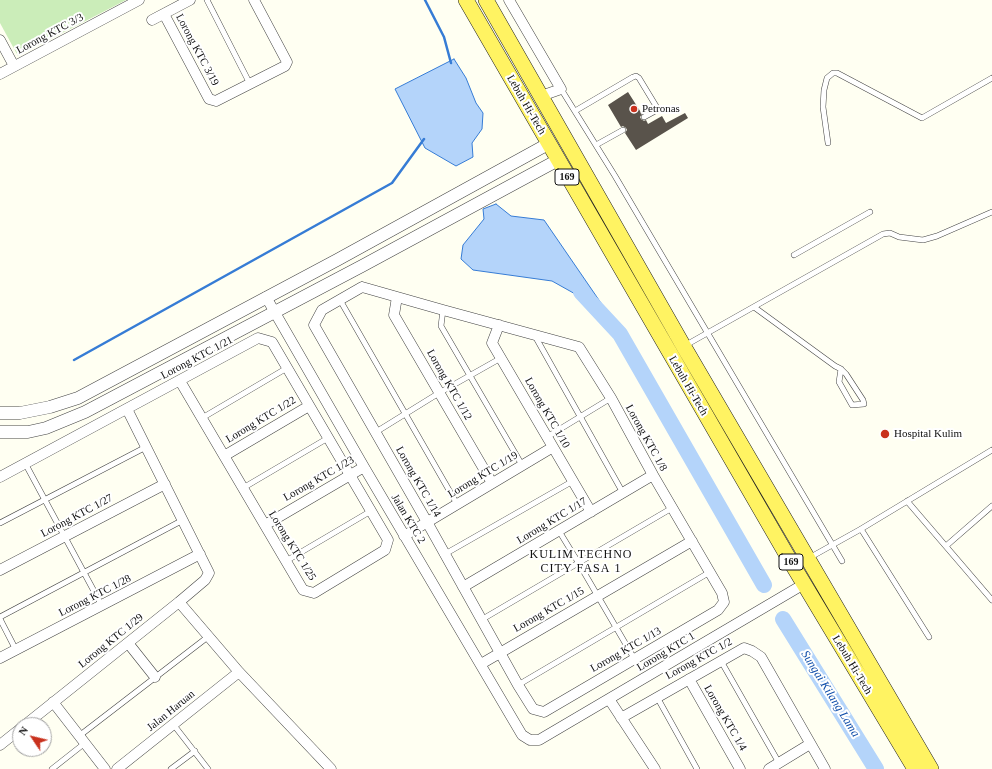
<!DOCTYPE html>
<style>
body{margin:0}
#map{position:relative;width:992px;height:769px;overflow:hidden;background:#fffff2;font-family:"Times New Roman",serif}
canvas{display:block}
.north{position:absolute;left:12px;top:717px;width:40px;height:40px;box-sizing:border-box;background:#fff;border:1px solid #9f9f9f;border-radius:50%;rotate:305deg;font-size:11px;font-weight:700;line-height:16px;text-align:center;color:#101010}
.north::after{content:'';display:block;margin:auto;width:14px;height:18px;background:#c9321e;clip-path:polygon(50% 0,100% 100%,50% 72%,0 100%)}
</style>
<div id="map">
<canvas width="992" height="769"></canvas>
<div class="north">N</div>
</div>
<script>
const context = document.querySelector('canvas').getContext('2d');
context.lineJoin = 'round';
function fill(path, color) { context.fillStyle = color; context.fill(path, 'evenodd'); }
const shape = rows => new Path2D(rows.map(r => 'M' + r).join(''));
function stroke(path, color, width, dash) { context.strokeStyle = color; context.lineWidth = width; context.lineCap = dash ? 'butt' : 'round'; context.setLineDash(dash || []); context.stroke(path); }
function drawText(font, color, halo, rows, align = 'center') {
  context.font = font + ' "Times New Roman",serif'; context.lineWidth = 4; context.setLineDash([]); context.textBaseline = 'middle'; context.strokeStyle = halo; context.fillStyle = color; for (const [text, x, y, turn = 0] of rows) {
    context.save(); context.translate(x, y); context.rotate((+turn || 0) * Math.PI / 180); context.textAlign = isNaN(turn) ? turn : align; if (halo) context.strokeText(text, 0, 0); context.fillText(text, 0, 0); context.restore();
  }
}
fill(shape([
 [0,0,126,0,18,56,0,23]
]), '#cbedb9');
const water = shape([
 [454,59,466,78,476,103,483,113,482,129,472,143,473,157,456,166,425,148,395,89,454,59],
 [496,204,511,216,544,220,601,303,592,310,577,295,552,281,473,270,461,259,463,245,484,219,483,209,496,204]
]);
fill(water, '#b4d4fa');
stroke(water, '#367cd5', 1);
stroke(shape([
 [425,0,444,37,451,63],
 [74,360,392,183,424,139]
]), '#367cd5', 2.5);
stroke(shape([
 [581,292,620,334,764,585],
 [783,619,876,769]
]), '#b4d4fa', 16);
fill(shape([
 [628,92,642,114,640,117,641,119,644,121,646,120,648,124,662,116,666,123,685,113,688,118,636,150,625,133,627,130,626,128,623,126,621,127,608,105]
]), '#59534b');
const service = shape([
 [207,0,250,84],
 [561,89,615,176,842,561],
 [575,111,633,77,636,76,639,78,656,106,655,111,644,117],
 [828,143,823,107,824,90,827,78,833,73,837,73,922,118,992,78],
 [596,145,623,130],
 [794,255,870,212],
 [340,300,457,504],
 [754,307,835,366,841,369,846,374,863,400,864,404,852,405,839,382,841,369],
 [443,310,441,326,522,465],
 [535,336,623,493],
 [686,345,883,234,890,233,899,237,923,240,937,236,992,212],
 [202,418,287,368],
 [376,432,439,393,501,358],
 [547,437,611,398],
 [25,463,102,606],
 [243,488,328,438],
 [907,501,992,600],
 [0,523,146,447],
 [861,529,929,637],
 [559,531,578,562,635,660],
 [946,546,992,506],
 [445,554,573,481],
 [809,558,861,529,992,450],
 [286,561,371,511],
 [0,617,183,520],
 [0,619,16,650],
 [481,620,672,508],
 [721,661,779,763],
 [518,685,710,572],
 [657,697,697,769],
 [173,724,208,769],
 [79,736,209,636],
 [52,769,85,743],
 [171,769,195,751]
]);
const minor = shape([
 [509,0,561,89,541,96],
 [164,14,209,99,216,101,285,66,287,62,254,0],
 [152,20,190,0],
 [0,40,14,66],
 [0,74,139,0],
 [362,287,443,310,579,347,611,398,653,475,722,593,724,602,718,610,544,712,533,709,518,685,427,522,314,325,322,310,362,287],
 [266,297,364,467,522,735,530,740,539,740,804,584],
 [397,297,394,315,492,483],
 [499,325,492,343,591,512],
 [224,456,309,406],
 [0,477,258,338,272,342,388,540,385,550,314,593,303,590,180,381],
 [265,525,364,467],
 [404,536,553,447],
 [0,570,165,484],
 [463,587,653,475],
 [179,602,239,672,331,769],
 [128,643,155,677],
 [0,658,200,554],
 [481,664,692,541],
 [689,679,740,769],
 [609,699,655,769],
 [53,702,105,769],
 [621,718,744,648,752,651,761,657,825,769],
 [25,725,179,602,205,580,209,573,127,409],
 [0,745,20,729],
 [117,769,239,672],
 [769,769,810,744]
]);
const tertiary = shape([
 [0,413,20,413,50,407,78,398,337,260,548,144],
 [0,432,28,432,46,428,85,412,362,266,558,160]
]);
const primary = shape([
 [466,0,792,564,915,769],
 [486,0,684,347,931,769]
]);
stroke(service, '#434343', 6);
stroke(minor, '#434343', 11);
stroke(tertiary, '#434343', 13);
stroke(primary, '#212121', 16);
stroke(service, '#fff', 5);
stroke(minor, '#fff', 10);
stroke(tertiary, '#fff', 12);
stroke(primary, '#fff362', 15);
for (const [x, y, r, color] of [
 [634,109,4,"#c9321e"],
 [885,434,5,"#c9321e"]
]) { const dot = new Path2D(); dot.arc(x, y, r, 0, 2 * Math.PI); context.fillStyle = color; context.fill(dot); stroke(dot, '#fff', 1.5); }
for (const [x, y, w] of [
 [567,177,24],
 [791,562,24]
]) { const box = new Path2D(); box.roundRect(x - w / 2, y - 8, w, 16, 3); context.fillStyle = '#fff'; context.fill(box); stroke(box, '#101010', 1); }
drawText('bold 10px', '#101010', null, [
 ["169",567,177],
 ["169",791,562]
]);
drawText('11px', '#101010', '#fff', [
 ["Lorong KTC 3/3",50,34,-28],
 ["Lorong KTC 3/19",197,50,62],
 ["Lebuh Hi-Tech",526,105,60],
 ["Lorong KTC 1/21",197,358,-28],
 ["Lorong KTC 1/12",449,385,60],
 ["Lebuh Hi-Tech",688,386,60],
 ["Lorong KTC 1/10",547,413,60],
 ["Lorong KTC 1/22",261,420,-31],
 ["Lorong KTC 1/8",646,438,61],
 ["Lorong KTC 1/19",483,475,-31],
 ["Lorong KTC 1/23",319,479,-30],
 ["Lorong KTC 1/14",418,482,60],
 ["Lorong KTC 1/27",77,516,-28],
 ["Jalan KTC 2",408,519,59],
 ["Lorong KTC 1/17",552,521,-31],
 ["Lorong KTC 1/25",292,546,58],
 ["Lorong KTC 1/28",95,596,-27],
 ["Lorong KTC 1/15",549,610,-30],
 ["Lorong KTC 1/29",111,641,-39],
 ["Lorong KTC 1/13",626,650,-30],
 ["Lorong KTC 1",666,652,-31],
 ["Lorong KTC 1/2",699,659,-29],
 ["Lebuh Hi-Tech",852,665,59],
 ["Jalan Haruan",171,711,-39],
 ["Lorong KTC 1/4",725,718,60]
]);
drawText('11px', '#101010', '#fff', [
 ["Petronas",642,109],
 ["Hospital Kulim",894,434]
], 'left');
context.letterSpacing = '1px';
drawText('12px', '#101010', '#fff', [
 ["KULIM TECHNO",581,555],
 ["CITY FASA 1",581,569]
]);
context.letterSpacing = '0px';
drawText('italic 12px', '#104eaa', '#fff', [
 ["Sungai Kilang Lama",830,694,58]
]);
</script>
